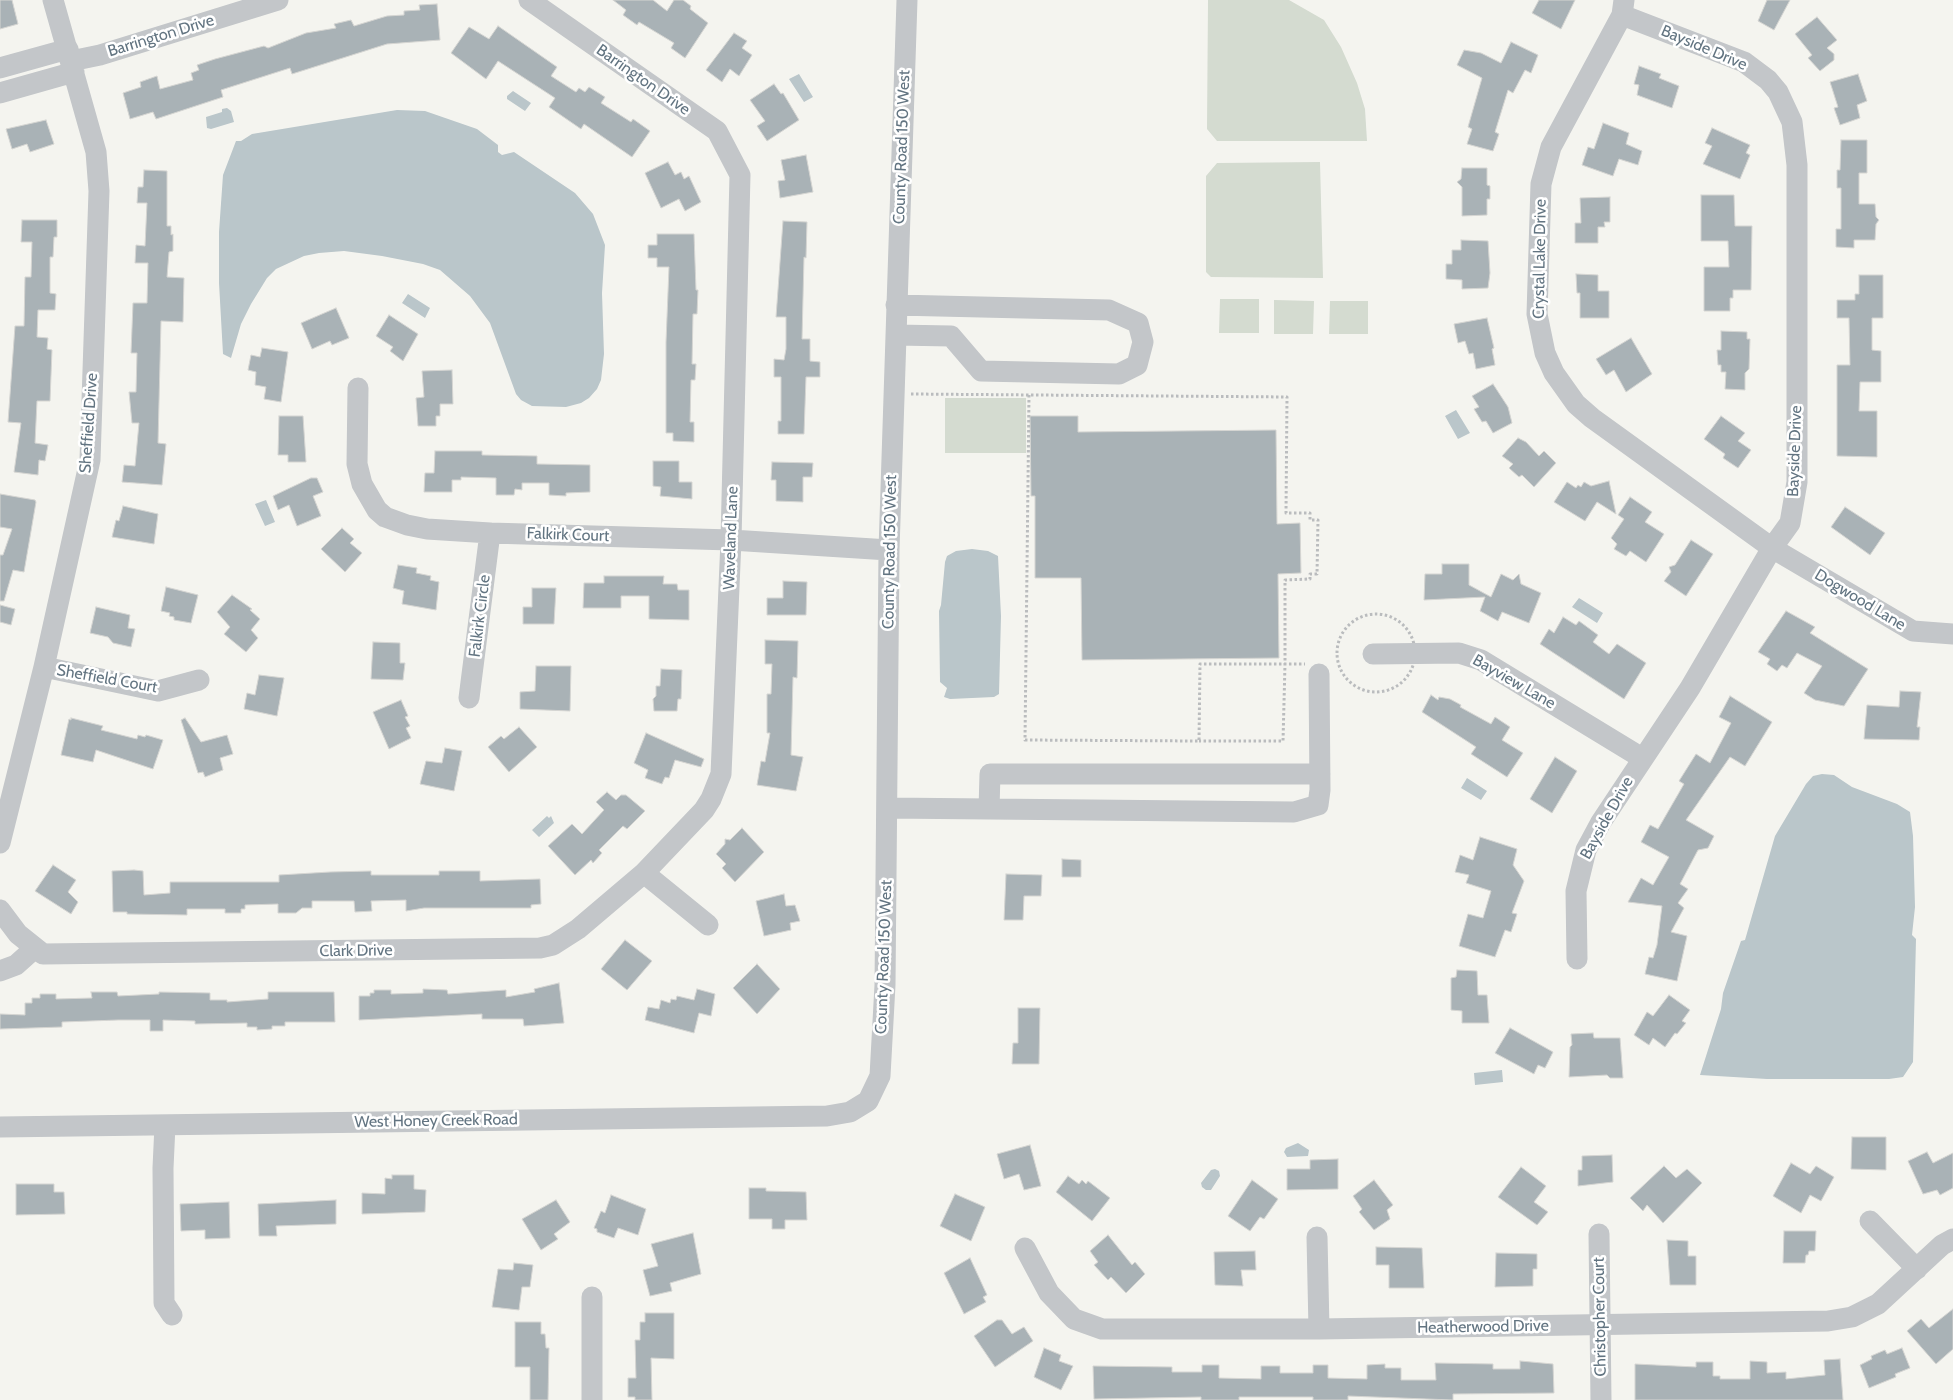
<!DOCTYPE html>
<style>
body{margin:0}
canvas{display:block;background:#f4f4ef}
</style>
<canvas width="1953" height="1400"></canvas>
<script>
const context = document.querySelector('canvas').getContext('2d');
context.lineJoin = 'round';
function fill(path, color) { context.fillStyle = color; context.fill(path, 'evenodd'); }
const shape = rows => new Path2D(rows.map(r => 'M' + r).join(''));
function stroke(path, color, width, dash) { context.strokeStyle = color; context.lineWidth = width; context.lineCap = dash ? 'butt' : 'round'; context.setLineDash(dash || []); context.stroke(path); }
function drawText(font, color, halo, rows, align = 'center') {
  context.font = font + ' Cabin,sans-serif'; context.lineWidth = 5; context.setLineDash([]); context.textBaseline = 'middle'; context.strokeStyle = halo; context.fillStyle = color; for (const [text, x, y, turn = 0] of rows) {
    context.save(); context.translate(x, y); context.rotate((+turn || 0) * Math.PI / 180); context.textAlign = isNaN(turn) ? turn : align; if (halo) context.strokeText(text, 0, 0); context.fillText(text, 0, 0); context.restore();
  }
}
fill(shape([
 [1208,0,1289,0,1324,20,1341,47,1357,83,1365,109,1367,141,1217,141,1207,129],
 [1320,162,1323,278,1211,277,1206,272,1206,176,1217,163],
 [1220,299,1259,299,1259,333,1219,333],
 [1274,300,1314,301,1313,334,1274,334],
 [1330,301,1368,301,1368,334,1329,334],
 [945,398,1026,398,1026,453,945,453]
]), '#d4dbd0');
fill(shape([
 [799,74,813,97,804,102,789,79],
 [513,91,531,103,525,111,507,99,507,96],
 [227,108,231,111,234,122,211,129,207,128,206,117,222,112,222,109],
 [397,110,425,111,477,129,498,145,498,152,502,155,514,152,575,193,593,214,605,245,602,293,604,354,601,380,597,389,589,398,581,403,566,407,532,406,521,400,516,394,490,323,470,296,440,270,423,264,382,256,344,251,319,253,304,256,276,269,267,278,251,304,241,324,231,358,223,354,219,283,219,232,223,175,236,141,241,141,252,134],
 [408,294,430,308,425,318,402,303],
 [1456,410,1470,433,1458,439,1445,416],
 [266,500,275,522,265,526,255,504],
 [972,549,988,551,998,556,1001,616,999,694,994,697,950,699,944,697,947,688,940,682,939,611,941,605,945,562,947,556,956,551],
 [1579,598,1603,613,1597,623,1572,607],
 [1822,774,1834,775,1852,787,1897,804,1910,812,1913,836,1915,907,1912,935,1916,939,1913,1062,1903,1077,1889,1079,1767,1079,1700,1075,1721,1009,1723,993,1741,941,1745,940,1775,836,1806,784,1813,776],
 [1467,778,1487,791,1481,800,1461,788],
 [547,816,549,818,551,816,554,823,539,837,532,830],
 [1502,1070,1503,1082,1475,1085,1474,1073],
 [1298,1143,1309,1150,1308,1156,1287,1157,1284,1152,1286,1148],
 [1215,1169,1219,1171,1220,1176,1211,1190,1206,1190,1202,1187,1201,1183,1211,1170]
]), '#bac6ca');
const building = shape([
 [0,0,12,0,18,24,0,29,0,0],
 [613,0,653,0,667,11,674,0,683,0,691,6,690,9,708,23,685,58,671,48,674,43,639,22,637,25,623,15,626,10,613,0],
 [1539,0,1575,0,1561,29,1532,13,1539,0],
 [1767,0,1790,0,1774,30,1758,21,1767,0],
 [437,4,440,40,387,44,292,74,290,68,221,90,223,97,156,119,153,112,130,119,123,93,141,87,140,82,157,76,160,89,193,80,191,73,199,70,197,65,215,59,264,46,268,48,306,33,336,28,334,24,351,20,354,26,387,16,404,15,404,11,420,10,419,5,437,4],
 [1817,17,1837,40,1827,48,1834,54,1834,60,1820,71,1808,58,1812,55,1795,34,1817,17],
 [498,26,557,67,551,76,576,92,579,88,585,92,589,87,605,97,601,103,631,122,633,119,650,131,632,157,584,124,581,129,549,107,555,98,498,61,486,79,451,53,469,27,489,39,498,26],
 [734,33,747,41,742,48,752,55,739,76,730,69,722,82,706,70,734,33],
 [1511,42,1538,55,1531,73,1525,70,1513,93,1508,90,1495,132,1499,134,1493,151,1467,144,1472,129,1468,127,1482,78,1457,65,1464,50,1481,53,1501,63,1511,42],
 [1639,66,1661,74,1659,78,1679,86,1672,108,1637,95,1639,85,1634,84,1639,66],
 [1858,74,1867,101,1857,105,1860,118,1840,125,1834,108,1838,107,1830,82,1858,74],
 [774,84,781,94,783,93,799,120,767,141,757,126,765,121,750,100,774,84],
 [46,120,54,144,30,152,27,144,12,149,6,129,46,120],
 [1603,123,1629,133,1626,144,1642,151,1638,165,1619,159,1613,176,1582,165,1588,147,1594,149,1603,123],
 [1712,128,1750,145,1746,153,1750,155,1740,179,1703,164,1712,146,1705,143,1712,128],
 [1841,140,1867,140,1867,173,1859,173,1859,204,1875,204,1876,217,1879,220,1876,224,1875,240,1854,240,1854,248,1836,247,1836,229,1841,229,1841,188,1837,188,1837,170,1840,170,1841,140],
 [806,155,813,192,780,198,778,181,785,180,781,160,806,155],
 [668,162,675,175,681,172,684,179,689,176,701,202,685,211,679,199,661,208,645,173,668,162],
 [1462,168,1487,168,1487,185,1490,186,1490,199,1487,199,1487,215,1462,216,1462,187,1457,182,1461,179,1462,168],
 [144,170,167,171,167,226,171,226,171,235,173,234,173,251,169,252,167,277,184,278,183,322,161,321,158,443,166,444,162,485,122,482,124,465,135,466,139,423,132,423,129,392,136,392,137,353,131,353,133,303,147,303,148,263,135,263,136,245,145,246,147,203,137,203,138,187,143,187,144,170],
 [1701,195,1734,195,1735,226,1752,226,1751,290,1733,290,1733,298,1730,298,1730,311,1704,311,1704,267,1729,267,1728,241,1701,241,1701,195],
 [1610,197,1610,222,1604,222,1605,227,1598,227,1598,243,1575,243,1575,223,1581,223,1580,198,1610,197],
 [22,220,57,220,57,237,54,237,53,257,50,257,50,293,56,294,55,310,38,310,37,337,48,338,47,349,52,350,50,401,37,401,35,443,48,445,45,461,39,460,38,475,14,472,21,423,8,422,15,326,24,326,25,277,31,277,32,242,21,242,22,220],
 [783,221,807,222,806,258,804,257,802,339,810,339,810,361,820,362,820,377,806,377,804,434,778,434,778,421,781,421,781,377,774,377,774,359,784,360,786,349,786,317,776,317,783,221],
 [657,234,694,234,696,290,698,290,697,314,693,314,692,364,696,364,695,380,691,380,690,422,694,422,694,442,673,441,673,433,666,433,666,342,669,267,657,267,657,258,648,258,648,245,657,245,657,234],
 [1461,240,1488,241,1490,273,1488,288,1462,289,1462,280,1446,279,1446,264,1452,264,1452,250,1461,250,1461,240],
 [1576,274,1598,275,1598,291,1609,291,1609,318,1580,318,1580,293,1577,293,1576,274],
 [1859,275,1883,275,1883,318,1872,318,1872,350,1881,351,1881,382,1860,382,1859,411,1877,411,1877,457,1837,456,1837,365,1850,365,1849,318,1837,318,1837,300,1855,300,1855,294,1859,294,1859,275],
 [336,308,349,338,332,345,330,341,312,349,301,323,336,308],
 [389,315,418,334,403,361,390,351,393,347,376,336,389,315],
 [1487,318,1494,348,1492,349,1495,365,1476,369,1473,353,1469,354,1465,341,1458,343,1454,324,1487,318],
 [1721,331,1747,332,1747,339,1750,339,1749,369,1745,373,1745,390,1725,389,1726,372,1721,372,1721,365,1718,365,1717,350,1721,350,1721,331],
 [1631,338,1652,374,1626,392,1614,370,1606,375,1596,359,1631,338],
 [262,348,288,352,281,402,264,399,266,387,255,385,256,372,248,370,251,355,260,357,262,348],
 [452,370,453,404,440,404,440,416,436,416,436,426,418,426,416,398,424,397,422,371,452,370],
 [1493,384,1508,407,1512,423,1493,433,1486,421,1482,422,1474,409,1479,407,1472,396,1493,384],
 [279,416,303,416,306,462,288,462,288,455,278,455,279,416],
 [1030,416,1078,416,1078,432,1276,430,1277,524,1300,523,1301,573,1278,574,1279,658,1082,660,1081,578,1035,578,1035,496,1031,496,1030,416],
 [1721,416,1745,433,1738,441,1751,450,1738,468,1723,458,1725,454,1704,439,1721,416],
 [1518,438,1526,442,1539,456,1544,451,1556,463,1534,487,1522,475,1519,477,1509,468,1513,464,1502,456,1518,438],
 [435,451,482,451,482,455,537,456,537,464,590,465,590,492,566,493,566,496,549,495,549,483,522,483,522,490,515,489,514,495,496,495,496,478,461,477,461,480,452,480,452,492,424,492,425,473,434,473,435,451],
 [653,461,679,461,679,482,692,482,692,499,660,496,661,487,653,486,653,461],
 [772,462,813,463,812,477,803,477,803,502,776,501,776,480,771,480,772,462],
 [311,478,317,478,323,492,313,496,321,516,297,526,289,505,278,510,273,496,311,478],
 [1609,481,1616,514,1597,502,1585,521,1554,502,1567,482,1576,488,1578,485,1581,487,1584,482,1591,486,1609,481],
 [0,494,35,500,36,502,24,572,13,570,4,601,0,601,0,555,3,555,12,529,0,527,0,494],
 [1630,497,1652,512,1645,522,1664,534,1646,562,1630,551,1626,556,1614,549,1617,544,1611,538,1624,519,1618,515,1630,497],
 [123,506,158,514,154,544,112,537,116,520,119,521,123,506],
 [1845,507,1885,533,1870,555,1831,527,1845,507],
 [342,528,354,539,350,543,362,553,345,572,321,549,342,528],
 [1691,540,1713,554,1686,596,1664,581,1671,572,1669,567,1675,565,1691,540],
 [1442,564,1469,564,1469,585,1491,597,1501,574,1513,580,1519,574,1521,584,1541,593,1529,623,1502,612,1498,621,1480,611,1485,597,1424,600,1425,574,1442,574,1442,564],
 [398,565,417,568,416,573,431,576,430,580,439,582,436,610,402,604,404,591,393,588,398,565],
 [604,576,664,576,663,584,677,584,678,590,689,590,689,620,649,619,649,596,621,596,621,608,583,608,584,583,604,583,604,576],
 [783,581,807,582,806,615,767,615,767,598,783,598,783,581],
 [166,587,198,595,191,623,174,620,174,617,169,616,170,613,161,611,166,587],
 [532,588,556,588,554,624,523,624,523,607,532,607,532,588],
 [232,595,252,609,250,610,260,619,251,630,258,638,246,652,224,634,230,627,217,612,232,595],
 [0,605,15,609,11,625,0,622,0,605],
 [96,607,130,615,128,628,135,629,131,647,113,643,108,637,90,633,96,607],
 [1786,611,1815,627,1810,633,1868,669,1844,706,1815,700,1804,693,1822,666,1797,653,1787,668,1782,665,1777,671,1767,664,1770,659,1758,652,1786,611],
 [1563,617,1576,625,1579,621,1598,635,1593,642,1609,654,1617,644,1646,663,1624,699,1540,644,1549,629,1554,633,1563,617],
 [765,640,798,641,797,678,793,677,791,755,803,757,796,791,757,785,761,761,765,762,770,733,767,733,767,694,771,694,772,664,765,664,765,640],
 [373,642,400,643,400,663,405,663,403,680,371,679,373,642],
 [536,666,571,666,570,711,520,709,520,692,535,691,536,666],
 [661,669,682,670,681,699,678,699,677,711,654,711,653,699,656,696,656,686,660,686,661,669],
 [259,675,284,678,277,716,244,709,247,693,255,695,259,675],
 [1900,691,1921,692,1917,727,1920,727,1919,740,1864,739,1867,705,1899,707,1900,691],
 [1431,695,1438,700,1439,697,1450,699,1461,705,1460,707,1491,724,1495,717,1510,727,1502,740,1523,753,1507,777,1471,754,1476,747,1422,712,1431,695],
 [1730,696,1772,722,1745,766,1730,757,1686,820,1714,836,1708,848,1698,850,1680,884,1688,889,1678,903,1684,908,1671,932,1687,936,1677,981,1645,974,1649,957,1653,958,1657,945,1662,906,1628,902,1641,878,1653,885,1669,857,1641,842,1650,825,1658,829,1684,784,1679,781,1696,754,1710,763,1731,723,1719,717,1730,696],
 [401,700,408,716,405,717,410,726,406,728,411,738,389,749,373,712,401,700],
 [71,718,103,726,101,730,137,739,138,735,145,737,146,735,163,740,153,769,96,750,93,762,61,755,69,719,71,720,71,718],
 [185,718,201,742,227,735,233,754,220,758,223,770,205,777,203,772,198,773,181,720,185,718],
 [519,727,537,747,509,772,488,747,501,736,504,739,519,727],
 [646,733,704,759,701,767,675,760,669,778,665,777,662,784,645,778,648,770,634,763,646,733],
 [445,748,462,751,454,791,420,784,426,761,442,763,445,748],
 [1555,757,1577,771,1552,813,1530,799,1555,757],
 [607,792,616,800,621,795,626,795,645,811,627,829,623,826,599,850,602,853,593,863,591,860,575,875,548,846,572,824,582,834,604,810,596,802,607,792],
 [742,828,764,852,735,882,722,868,726,864,716,854,725,844,725,839,730,840,742,828],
 [1480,837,1517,849,1513,865,1524,881,1512,913,1517,914,1511,932,1505,930,1495,957,1459,946,1468,914,1483,918,1491,891,1466,883,1469,875,1455,872,1460,855,1473,860,1480,837],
 [1062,859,1081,860,1081,877,1062,877,1062,859],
 [53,865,76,880,68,892,78,902,71,914,35,891,53,865],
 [134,870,143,871,144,895,170,893,170,882,279,882,279,875,330,872,371,871,371,875,439,875,439,871,480,871,480,881,540,879,541,904,531,905,531,908,424,908,406,911,406,900,371,901,372,911,355,912,354,901,312,901,312,908,302,908,296,913,278,913,278,904,245,905,245,909,241,909,241,913,225,913,225,909,187,909,187,915,127,914,127,912,113,912,112,871,134,870],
 [1006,874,1042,875,1041,896,1024,896,1023,920,1004,920,1006,874],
 [784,894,786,906,795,905,800,921,790,923,791,930,764,936,756,901,784,894],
 [625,940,652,961,627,990,601,969,625,940],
 [757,964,780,989,757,1014,733,988,757,964],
 [1457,970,1477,971,1478,995,1487,995,1489,1023,1462,1023,1462,1011,1451,1010,1451,978,1456,977,1457,970],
 [559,983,564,1023,524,1026,523,1019,482,1019,482,1014,359,1020,359,996,370,996,370,993,374,993,374,990,391,990,391,994,423,993,423,989,447,990,448,994,506,990,506,997,535,992,534,989,559,983],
 [697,989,715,994,711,1016,699,1013,694,1033,645,1020,648,1007,659,1009,661,1000,670,1003,671,999,676,1000,677,996,694,1000,697,989],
 [91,992,117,992,118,996,159,994,159,992,210,993,210,1000,227,1000,227,1002,268,999,268,992,334,992,335,1022,285,1022,285,1026,272,1026,272,1029,257,1030,257,1027,247,1027,247,1023,195,1024,195,1021,163,1020,163,1031,150,1031,150,1020,118,1020,62,1022,62,1027,0,1029,0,1014,25,1015,25,1003,32,1003,32,998,40,998,40,994,56,994,56,999,92,998,91,992],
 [1669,995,1690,1010,1682,1021,1686,1023,1677,1034,1675,1033,1665,1047,1653,1038,1649,1045,1634,1035,1647,1012,1653,1016,1669,995],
 [1018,1008,1040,1008,1039,1064,1012,1064,1013,1043,1018,1043,1018,1008],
 [1510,1028,1553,1052,1545,1068,1538,1065,1534,1074,1495,1053,1510,1028],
 [1593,1033,1594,1038,1620,1038,1623,1078,1610,1078,1607,1075,1569,1077,1570,1047,1572,1045,1571,1034,1593,1033],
 [1852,1137,1886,1137,1886,1170,1851,1169,1852,1137],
 [1030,1145,1041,1186,1024,1190,1019,1174,1004,1179,997,1154,1030,1145],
 [1927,1152,1933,1163,1953,1153,1953,1188,1940,1195,1937,1190,1923,1194,1908,1161,1927,1152],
 [1612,1155,1613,1182,1578,1186,1578,1170,1582,1170,1582,1156,1612,1155],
 [1338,1159,1338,1189,1287,1190,1287,1169,1310,1169,1310,1160,1338,1159],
 [1791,1163,1810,1174,1816,1166,1834,1177,1821,1201,1810,1195,1801,1213,1773,1196,1791,1163],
 [1664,1166,1676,1178,1687,1169,1702,1183,1663,1223,1647,1205,1643,1211,1630,1198,1664,1166],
 [1521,1167,1546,1186,1534,1202,1548,1212,1537,1225,1498,1197,1521,1167],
 [392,1175,414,1175,414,1189,426,1190,425,1212,362,1214,362,1193,385,1194,385,1178,392,1179,392,1175],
 [1068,1176,1079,1184,1082,1180,1086,1184,1088,1181,1110,1198,1092,1221,1056,1192,1068,1176],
 [1252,1180,1278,1199,1264,1219,1260,1217,1250,1231,1228,1216,1252,1180],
 [1374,1180,1393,1205,1387,1210,1390,1219,1374,1230,1359,1212,1362,1209,1353,1196,1374,1180],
 [16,1184,54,1184,54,1192,64,1192,65,1214,16,1215,16,1184],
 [749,1188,766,1188,766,1191,806,1192,807,1220,785,1220,785,1229,772,1229,772,1219,749,1219,749,1188],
 [955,1194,985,1207,971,1241,940,1226,955,1194],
 [611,1195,646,1209,638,1235,618,1228,614,1238,597,1232,597,1229,594,1228,601,1211,605,1213,611,1195],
 [336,1200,336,1224,276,1226,277,1236,259,1236,258,1204,336,1200],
 [556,1200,570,1222,554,1234,558,1239,541,1250,522,1219,556,1200],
 [229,1202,230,1238,205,1239,205,1230,181,1231,180,1204,229,1202],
 [1784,1231,1816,1231,1815,1251,1809,1251,1808,1255,1806,1255,1805,1263,1783,1263,1784,1231],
 [693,1233,701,1274,670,1283,672,1291,650,1296,643,1270,658,1266,651,1244,693,1233],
 [1108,1235,1132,1265,1135,1262,1145,1274,1126,1293,1111,1277,1108,1280,1094,1265,1098,1262,1090,1251,1108,1235],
 [1667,1240,1688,1241,1688,1256,1696,1256,1696,1285,1670,1285,1667,1240],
 [1376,1247,1422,1248,1424,1288,1389,1288,1389,1265,1376,1265,1376,1247],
 [1255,1251,1256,1270,1241,1270,1243,1286,1215,1285,1214,1252,1255,1251],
 [1496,1253,1537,1254,1537,1269,1533,1269,1533,1286,1495,1287,1496,1253],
 [970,1258,987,1295,983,1297,986,1302,964,1314,944,1273,970,1258],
 [514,1263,533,1265,530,1287,522,1287,519,1310,492,1307,498,1269,513,1270,514,1263],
 [1953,1309,1953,1349,1936,1364,1907,1331,1921,1319,1929,1328,1953,1309],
 [645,1313,674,1313,674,1359,651,1358,652,1400,635,1400,635,1397,628,1397,628,1378,636,1378,635,1340,640,1340,640,1322,645,1322,645,1313],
 [997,1320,1002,1320,1012,1334,1024,1327,1033,1341,995,1367,974,1336,997,1320],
 [515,1322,541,1322,541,1334,545,1334,546,1348,549,1348,548,1400,530,1400,530,1367,515,1367,515,1322],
 [1044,1348,1061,1355,1059,1361,1073,1366,1061,1390,1034,1377,1044,1348],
 [1902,1348,1910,1368,1895,1374,1896,1377,1869,1388,1860,1365,1872,1359,1871,1356,1885,1350,1887,1354,1902,1348],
 [1840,1359,1843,1400,1635,1400,1635,1364,1696,1367,1696,1362,1713,1362,1713,1376,1720,1376,1720,1379,1750,1379,1750,1361,1767,1362,1767,1373,1786,1372,1786,1379,1825,1375,1824,1360,1840,1359],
 [1520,1361,1553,1364,1554,1393,1453,1394,1453,1400,1348,1396,1348,1400,1313,1400,1313,1397,1239,1397,1239,1400,1201,1400,1201,1397,1094,1399,1093,1366,1172,1367,1172,1372,1202,1372,1202,1365,1219,1365,1219,1378,1261,1379,1261,1366,1280,1366,1280,1373,1313,1373,1313,1365,1328,1365,1328,1378,1367,1379,1367,1365,1385,1364,1385,1368,1401,1368,1401,1380,1436,1380,1435,1363,1493,1364,1493,1369,1520,1369,1520,1361]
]);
fill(building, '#a9b2b6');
stroke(building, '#d5d5d2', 1);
stroke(shape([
 [911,394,1287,397,1286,513,1310,513,1310,520,1318,520,1317,574,1310,574,1310,579,1285,580,1285,664,1305,664],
 [1029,395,1025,740,1199,741,1200,664,1285,664,1283,741,1199,741],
 '1337 653a39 39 0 1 1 78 0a39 39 0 1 1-78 0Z'
]), '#babcbe', 3, [2.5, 2.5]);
stroke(shape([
 [1624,0,1622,15,1551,147,1541,184,1537,314,1545,353,1554,373,1576,404,1592,418,1772,548,1913,631,1953,634],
 [71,61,100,55,278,0],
 [0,68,68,49],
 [0,93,74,72],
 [896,305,1109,310,1138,323,1143,342,1137,365,1119,374,981,371,951,336,896,335],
 [358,388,357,464,362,484,377,510,385,517,407,525,427,529,490,533,731,540,889,550],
 [1373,654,1459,653,1481,660,1642,758],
 [44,667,158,691,199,680],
 [469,698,490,533],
 [888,808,1294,812,1318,805,1320,790,1319,674],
 [989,809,990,774,1320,774],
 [0,843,44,667,90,460,99,191,96,152,53,0],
 [644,873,708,925],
 [0,910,18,934,43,954,540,948,553,945,578,929,644,873,704,810,711,799,721,774,731,540,740,175,717,131,529,0],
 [1577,959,1576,891,1586,850,1601,822,1690,688,1772,548,1790,523,1797,482,1797,165,1792,122,1778,92,1768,80,1744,62,1622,15],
 [0,971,16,965,35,948],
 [165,1125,163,1168,164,1303,172,1315],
 [0,1127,827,1116,850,1112,868,1101,880,1076,885,985,889,550,907,0],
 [1870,1221,1917,1269],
 [1599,1234,1601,1400],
 [1317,1237,1319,1329],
 [1025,1248,1049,1293,1074,1319,1102,1329,1319,1329,1828,1321,1852,1317,1878,1304,1942,1245,1953,1239],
 [592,1297,592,1400]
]), '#c3c6c9', 21);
drawText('16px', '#627481', '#fff', [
 ["Barrington Drive",161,36,-17],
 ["Bayside Drive",1704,48,23],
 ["Barrington Drive",643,80,35],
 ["County Road 150 West",902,147,-88],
 ["Crystal Lake Drive",1540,259,-89],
 ["Sheffield Drive",89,423,-86],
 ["Bayside Drive",1795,451,-88],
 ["Falkirk Court",568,535,2],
 ["Waveland Lane",731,538,-88],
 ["County Road 150 West",890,552,-89],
 ["Dogwood Lane",1860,600,31],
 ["Falkirk Circle",480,616,-83],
 ["Sheffield Court",107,679,10],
 ["Bayview Lane",1514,682,30],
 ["Bayside Drive",1607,818,-61],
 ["Clark Drive",356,951,-1],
 ["County Road 150 West",884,957,-88],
 ["West Honey Creek Road",436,1121,-1],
 ["Christopher Court",1600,1317,-91],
 ["Heatherwood Drive",1483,1327,-1]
]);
</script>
